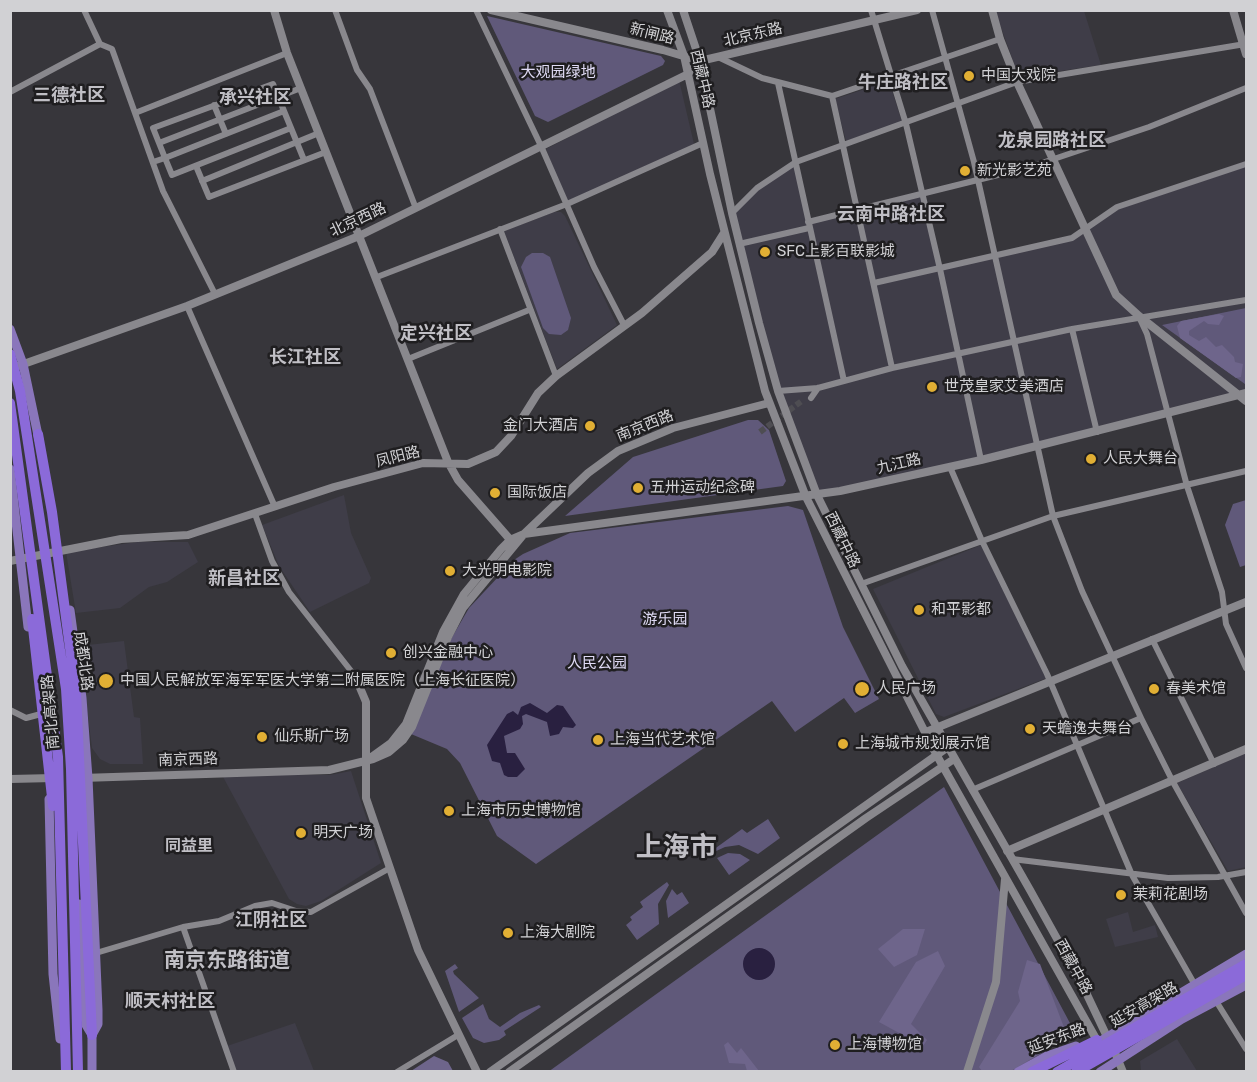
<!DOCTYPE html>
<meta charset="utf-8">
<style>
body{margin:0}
#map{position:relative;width:1257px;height:1082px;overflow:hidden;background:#37363b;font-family:Rubik,sans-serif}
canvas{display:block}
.frame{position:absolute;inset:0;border:12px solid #d1d1d4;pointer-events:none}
</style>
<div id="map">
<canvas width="1257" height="1082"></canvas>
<div class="frame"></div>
</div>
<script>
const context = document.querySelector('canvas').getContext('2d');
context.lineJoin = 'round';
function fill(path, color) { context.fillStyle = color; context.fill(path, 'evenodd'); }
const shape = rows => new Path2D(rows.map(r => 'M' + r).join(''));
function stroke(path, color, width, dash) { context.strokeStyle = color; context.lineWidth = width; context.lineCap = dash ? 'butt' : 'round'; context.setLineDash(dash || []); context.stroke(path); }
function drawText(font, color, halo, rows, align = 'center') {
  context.font = font + ' Rubik,"Noto Sans SC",sans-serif'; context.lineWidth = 5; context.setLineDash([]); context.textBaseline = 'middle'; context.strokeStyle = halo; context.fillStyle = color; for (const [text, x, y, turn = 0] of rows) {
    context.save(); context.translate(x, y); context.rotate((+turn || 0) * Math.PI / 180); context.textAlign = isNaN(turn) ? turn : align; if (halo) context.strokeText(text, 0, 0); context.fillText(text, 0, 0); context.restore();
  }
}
fill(shape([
 [995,11,1084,11,1101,65,1019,77],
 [679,80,694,144,566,202,546,149],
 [889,81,902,122,846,141,835,99],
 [794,163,808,222,923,195,940,268,1072,238,1117,207,1246,164,1246,393,817,495,778,391,732,213,757,188],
 [554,212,561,212,565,216,617,325,557,369,504,231],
 [344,495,351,533,371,578,369,583,310,612,279,566,262,525],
 [137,542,188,542,198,562,167,582,149,587,120,608,76,613,66,552],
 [981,545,1047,678,944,717,936,714,873,589],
 [124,641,134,717,140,718,143,764,110,764,100,759,92,748,79,646],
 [1246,753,1246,867,1228,871,1177,783],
 [351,771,381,863,321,901,306,906,297,904,289,899,222,775,330,775],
 [1128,912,1133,932,1155,925,1158,937,1115,947,1106,919],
 [295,1023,314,1071,236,1071,227,1046],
 [1177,1039,1197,1071,1141,1071,1140,1061]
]), '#3f3d48');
fill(shape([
 [487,16,661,56,665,61,663,65,548,122,535,116],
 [532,253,543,253,550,257,571,318,568,330,561,335,549,334,543,328,521,267,526,257],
 [1246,308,1245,384,1162,325],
 [748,420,758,420,769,430,786,481,783,486,565,516,633,457],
 [1246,500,1246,565,1240,567,1225,525,1233,504],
 [788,506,803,510,843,627,879,699,855,713,844,698,795,732,772,701,536,864,497,836,460,763,447,749,411,734,451,639,469,608,514,560,523,554,570,533],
 [944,787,1071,1025,1068,1038,1012,1071,548,1072],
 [768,819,780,838,758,854,739,845,725,847,714,852,713,850,742,829,747,833],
 [728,853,740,854,750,860,729,875,717,858],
 [667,882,669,885,658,904,659,924,637,940,626,925,632,920,630,917,643,907,640,902],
 [672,889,677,895,682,892,689,903,668,918,666,901],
 [455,964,458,968,453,971,454,974,479,998,459,1012,445,971],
 [483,1004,489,1019,500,1027,520,1013,539,1005,541,1007,504,1031,506,1035,499,1040,484,1043,473,1038,462,1018]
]), '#60597a');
fill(shape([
 [1219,314,1224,316,1219,325,1208,324,1204,321,1189,331,1189,335,1199,341,1206,337,1216,347,1222,345,1234,357,1235,362,1243,364,1241,377,1236,378,1180,338,1177,326,1181,321],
 [903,929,925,929,917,955,894,967,878,949],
 [938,951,945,966,911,1024,927,1040,923,1046,879,1022,916,962],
 [1027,960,1040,964,1065,1030,1036,1056,1011,1071,982,1071,979,1067,1020,1001,1018,992],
 [728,1042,737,1053,741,1048,759,1071,747,1071,745,1064,729,1063,724,1045],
 [434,1056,448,1062,453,1071,411,1071]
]), '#6e658b');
fill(shape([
 [530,703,547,713,557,705,563,706,576,725,573,728,563,727,559,734,550,736,547,722,526,714,522,716,523,724,520,729,504,736,507,753,515,753,525,769,517,777,508,777,504,775,500,763,492,761,487,745,507,714,513,711,518,715,521,707],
 '743 964a16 16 0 1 1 32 0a16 16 0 1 1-32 0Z'
]), '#292040');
stroke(shape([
 [760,432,803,400]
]), '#4e4d52', 6, [6, 3]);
stroke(shape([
 [84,10,100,44,112,49,163,191,215,294],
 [335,10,357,70,370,89,415,206],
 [476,10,541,146,594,267,624,325],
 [871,10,906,124,940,269,981,460],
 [932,10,974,162,1053,516,1082,591,1141,718,1173,782,1246,913],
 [718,57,762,78,832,96,1000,39],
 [778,83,844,381],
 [10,92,100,44],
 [832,96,892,368],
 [214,105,226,134],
 [135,113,287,53],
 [291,128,304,160],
 [159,143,301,88],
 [153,162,165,158,284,111,273,84,153,128,165,158,172,175,291,128,284,111],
 [196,166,209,197,326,152],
 [202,181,319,133],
 [732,213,757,188,796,162,1017,82,1245,44],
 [808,222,1030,167,1149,127,1246,88],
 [500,229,556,376],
 [739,244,809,228],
 [377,277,567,204,703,143],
 [874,283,1072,238,1117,207,1246,164],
 [187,306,275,507],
 [1140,319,1147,334,1187,486,1222,592,1226,624,1246,668],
 [1072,329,1097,432],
 [408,359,529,310],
 [778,391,818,388,892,368,1072,329,1246,300],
 [811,398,818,388],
 [950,467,982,541,1047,674,1132,875,1195,985],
 [255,514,272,561,289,592,355,676],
 [861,584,1053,516,1246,471],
 [1152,639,1214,764],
 [10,710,26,718,41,714],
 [972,790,1141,718],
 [1012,859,1168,878,1218,877,1246,872],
 [183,927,234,1072],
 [96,953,183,927,219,921,255,906,272,903,296,911,311,912,390,868],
 [1216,1001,1246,1049],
 [397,1072,458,1035]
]), '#89888d', 6);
stroke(shape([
 [274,10,287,53,448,462,458,480,514,544],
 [491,10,663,50,700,61,917,10],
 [667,10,684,56,710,174,765,391,806,497,936,754,1099,1044],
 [683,10,700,61,732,213,759,323,778,391,817,495,902,666,1030,890,1081,982,1109,1041],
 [992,10,1000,39,1017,82,1116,295,1139,316,1246,401],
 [1233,10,1246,54],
 [18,366,187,306,359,236,688,74,700,61],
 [10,561,121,539,188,535,334,487,423,463,468,464,496,452,511,436,538,393,556,376,642,313,712,252,724,233],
 [355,676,366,702,366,798,418,950,477,1072],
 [926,732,1246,602],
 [366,761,391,743,406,724,443,632,464,594,501,549,510,540,524,534,840,491,981,460,1246,393],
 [82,778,329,770,373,759,389,752,403,740,412,727,448,637,463,608,524,534,588,473,618,451,673,428,769,403],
 [10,779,54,778],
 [1007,851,1246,749],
 [1116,1055,1123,1072],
 [490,1072,948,747],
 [509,1072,866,818,954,759],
 [967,1072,996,982,1005,879]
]), '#89888d', 8);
stroke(shape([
 [10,329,23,364,39,440],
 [10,469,28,627],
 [70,610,82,698,88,778,98,1010,98,1024,92,1035],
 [49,799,53,974,60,1039],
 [79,904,82,986,86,1025,92,1035,92,1072],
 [1092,1046,1246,954],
 [1018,1072,1047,1056,1076,1046],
 [1100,1072,1182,1019,1246,985]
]), '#8a76bb', 9);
stroke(shape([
 [10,354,20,391,66,689,71,769,78,1072],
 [10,403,58,757,66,1072],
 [38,434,52,512,76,693,92,1035],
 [32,619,53,806],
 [1032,1072,1097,1040],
 [1057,1072,1246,964],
 [1076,1072,1246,975]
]), '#8b6ad9', 10);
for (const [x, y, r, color] of [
 [969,76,6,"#e1af34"],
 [965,171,6,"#e1af34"],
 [765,252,6,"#e1af34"],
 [932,387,6,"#e1af34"],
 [590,426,6,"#e1af34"],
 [1091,459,6,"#e1af34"],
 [638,488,6,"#e1af34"],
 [495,493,6,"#e1af34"],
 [450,571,6,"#e1af34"],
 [919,610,6,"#e1af34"],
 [391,653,6,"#e1af34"],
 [106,681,8,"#e1af34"],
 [862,689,8,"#e1af34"],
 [1154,689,6,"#e1af34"],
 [1030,729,6,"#e1af34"],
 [262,737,6,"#e1af34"],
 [598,740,6,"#e1af34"],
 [843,744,6,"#e1af34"],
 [449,811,6,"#e1af34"],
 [301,833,6,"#e1af34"],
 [1121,895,6,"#e1af34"],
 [508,933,6,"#e1af34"],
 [835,1045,6,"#e1af34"]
]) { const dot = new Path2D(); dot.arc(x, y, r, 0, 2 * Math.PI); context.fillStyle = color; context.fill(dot); stroke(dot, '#1f1e20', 2); }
drawText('15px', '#d1d1d4', '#1f1e20', [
 ["新闸路",652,34,14],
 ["北京东路",753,35,-13],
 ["西藏中路",702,79,77],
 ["北京西路",358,220,-25],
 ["南京西路",645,426,-22],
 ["凤阳路",398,457,-14],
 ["九江路",899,464,-13],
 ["西藏中路",842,540,64],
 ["成都北路",83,661,82],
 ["南北高架路",51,712,-95],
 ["南京西路",188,760,-2],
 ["西藏中路",1073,967,61],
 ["延安高架路",1144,1005,-30],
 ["延安东路",1057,1039,-21]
]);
drawText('15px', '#e0dbf5', '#1f1e20', [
 ["大观园绿地",558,73],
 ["游乐园",665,620],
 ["人民公园",597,664]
]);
drawText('15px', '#d1d1d4', '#1f1e20', [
 ["中国大戏院",981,76],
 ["新光影艺苑",977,171],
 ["SFC上影百联影城",777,252],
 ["世茂皇家艾美酒店",944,387],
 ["金门大酒店",578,426,"right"],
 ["人民大舞台",1103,459],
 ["五卅运动纪念碑",650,488],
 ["国际饭店",507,493],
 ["大光明电影院",462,571],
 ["和平影都",931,610],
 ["创兴金融中心",403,653],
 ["中国人民解放军海军军医大学第二附属医院（上海长征医院）",120,681],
 ["人民广场",876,689],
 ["春美术馆",1166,689],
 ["天蟾逸夫舞台",1042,729],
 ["仙乐斯广场",274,737],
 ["上海当代艺术馆",610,740],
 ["上海城市规划展示馆",855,744],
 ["上海市历史博物馆",461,811],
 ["明天广场",313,833],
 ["茉莉花剧场",1133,895],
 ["上海大剧院",520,933],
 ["上海博物馆",847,1045]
], 'left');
drawText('bold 16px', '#c0bfc5', '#1f1e20', [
 ["同益里",189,846]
]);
drawText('bold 18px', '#c0bfc5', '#1f1e20', [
 ["牛庄路社区",903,83],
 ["三德社区",69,96],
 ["承兴社区",255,98],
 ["龙泉园路社区",1052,141],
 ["云南中路社区",891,215],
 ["定兴社区",436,334],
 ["长江社区",305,358],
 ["新昌社区",244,579],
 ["江阴社区",271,921],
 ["顺天村社区",170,1002]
]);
drawText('bold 21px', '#c0bfc5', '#1f1e20', [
 ["南京东路街道",227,961]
]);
drawText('bold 27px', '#c0bfc5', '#1f1e20', [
 ["上海市",676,848]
]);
</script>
